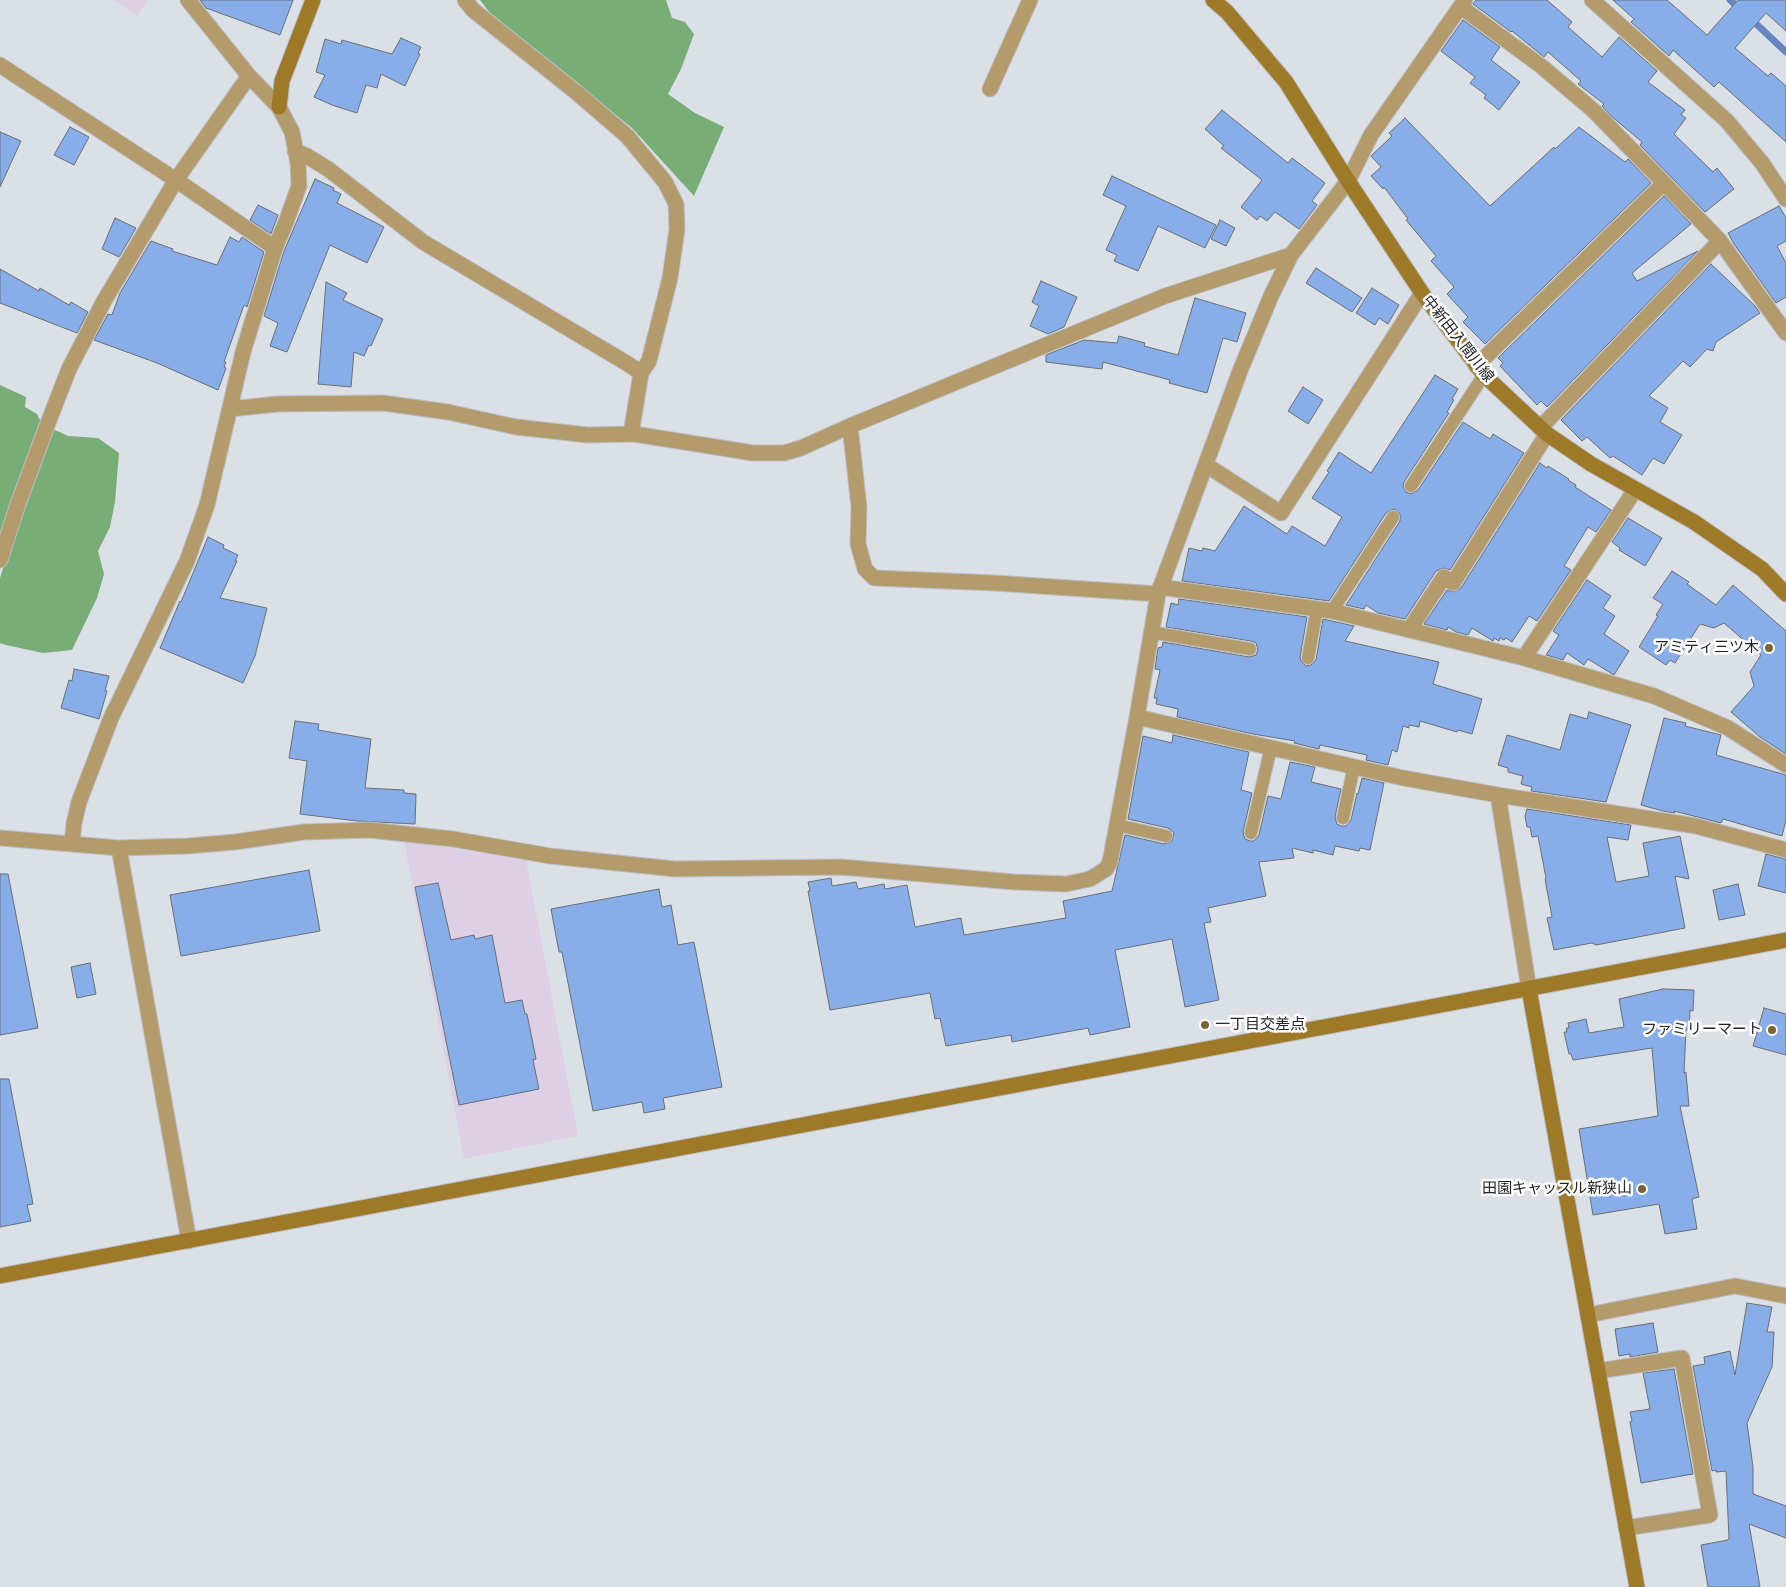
<!DOCTYPE html>
<meta charset="utf-8">
<style>
body{margin:0}
canvas{display:block;background:#dbe0e7}
</style>
<canvas width="1786" height="1587"></canvas>
<script>
const context = document.querySelector('canvas').getContext('2d');
context.lineJoin = 'round';
function fill(path, color) { context.fillStyle = color; context.fill(path, 'evenodd'); }
const shape = rows => new Path2D(rows.map(r => 'M' + r).join(''));
function stroke(path, color, width, dash) { context.strokeStyle = color; context.lineWidth = width; context.lineCap = dash ? 'butt' : 'round'; context.setLineDash(dash || []); context.stroke(path); }
function drawText(font, color, halo, rows, align = 'center') {
  context.font = font + ' "Open Sans","Noto Sans JP",sans-serif'; context.lineWidth = 5; context.setLineDash([]); context.textBaseline = 'middle'; context.strokeStyle = halo; context.fillStyle = color; for (const [text, x, y, turn = 0] of rows) {
    context.save(); context.translate(x, y); context.rotate((+turn || 0) * Math.PI / 180); context.textAlign = isNaN(turn) ? turn : align; if (halo) context.strokeText(text, 0, 0); context.fillText(text, 0, 0); context.restore();
  }
}
fill(shape([
 [114,0,148,0,137,16],
 [404,841,526,859,578,1136,464,1159]
]), '#ded0e4');
fill(shape([
 [480,0,666,0,672,18,685,22,694,34,681,69,668,94,695,113,724,127,694,196,632,128,490,13],
 [0,385,26,397,25,407,37,414,42,424,68,436,98,438,119,453,115,502,110,527,98,551,104,574,97,598,72,650,43,653,6,645,0,643,0,578,12,540,0,536]
]), '#77ad77');
stroke(shape([
 [1730,0,1740,9],
 [1750,18,1786,52]
]), '#6785c0', 7);
const building = shape([
 [200,0,293,0,280,35,206,8,200,0],
 [1476,0,1547,0,1572,22,1568,27,1602,57,1619,37,1657,71,1648,82,1685,110,1681,115,1686,118,1674,134,1713,172,1717,168,1734,189,1705,212,1640,145,1642,142,1611,116,1602,106,1604,104,1578,84,1581,81,1548,52,1544,57,1512,31,1511,32,1473,4,1476,0],
 [1613,0,1667,0,1707,35,1738,0,1786,0,1786,31,1766,13,1735,48,1768,76,1771,73,1786,86,1786,142,1719,82,1714,87,1673,50,1669,56,1631,22,1634,19,1613,0],
 [1463,20,1500,47,1491,60,1520,82,1499,110,1484,98,1486,95,1470,83,1475,77,1441,51,1463,20],
 [401,38,421,47,418,53,420,54,405,86,381,74,377,88,366,85,357,113,332,105,314,97,325,75,316,72,325,39,341,44,342,40,392,54,401,38],
 [1222,110,1288,163,1292,158,1325,183,1312,201,1317,205,1299,229,1275,212,1267,221,1260,216,1257,220,1241,207,1262,180,1221,148,1224,146,1205,129,1222,110],
 [1405,118,1490,206,1554,147,1555,149,1579,127,1625,162,1628,159,1651,183,1485,344,1463,322,1468,317,1447,294,1454,287,1431,261,1436,256,1406,220,1408,219,1384,187,1383,189,1371,176,1381,167,1371,156,1392,136,1389,133,1405,118],
 [70,127,89,137,74,165,54,155,70,127],
 [0,132,21,141,0,187,0,132],
 [1112,176,1216,225,1205,248,1158,226,1138,271,1114,261,1117,255,1106,250,1126,206,1103,195,1112,176],
 [315,179,334,188,333,190,341,194,337,203,384,227,367,263,330,245,287,352,270,346,278,323,264,316,284,251,315,179],
 [1664,196,1691,224,1632,273,1637,281,1698,251,1547,407,1541,401,1537,405,1500,366,1503,363,1498,358,1664,196],
 [258,205,278,215,271,234,250,220,258,205],
 [1779,206,1786,218,1786,241,1777,246,1786,263,1786,297,1776,303,1734,244,1728,233,1779,206],
 [115,218,136,228,119,257,102,249,115,218],
 [1220,220,1235,228,1226,246,1211,239,1220,220],
 [230,237,239,242,242,237,264,252,247,307,244,305,224,362,226,362,224,367,226,368,218,390,157,363,94,340,108,314,112,315,120,293,151,241,173,249,172,251,217,265,230,237],
 [1711,264,1755,306,1760,313,1716,342,1713,351,1707,349,1690,367,1683,361,1649,396,1668,408,1660,422,1682,435,1664,464,1653,458,1642,475,1613,456,1610,458,1587,437,1582,441,1561,420,1711,264],
 [1316,268,1362,298,1352,312,1306,283,1316,268],
 [0,269,39,291,40,288,69,305,71,302,88,312,77,333,0,303,0,269],
 [1041,281,1077,297,1064,327,1048,334,1030,326,1039,306,1032,302,1041,281],
 [326,282,347,293,343,300,383,319,371,346,369,345,364,356,354,352,351,387,318,384,326,282],
 [1372,288,1399,305,1388,324,1379,318,1375,325,1356,313,1372,288],
 [1195,298,1246,313,1237,342,1223,338,1207,393,1169,383,1170,380,1103,362,1102,369,1046,362,1046,355,1084,340,1117,343,1119,336,1145,343,1144,346,1178,355,1195,298],
 [1435,375,1458,389,1452,399,1454,400,1447,412,1449,413,1404,482,1403,486,1406,492,1411,494,1418,490,1463,422,1490,439,1493,434,1524,453,1450,570,1444,568,1436,571,1405,619,1378,613,1366,605,1364,609,1346,605,1400,521,1400,514,1394,509,1386,513,1329,601,1182,581,1189,548,1202,551,1203,548,1215,551,1244,506,1287,534,1292,526,1325,546,1342,517,1312,498,1329,472,1327,471,1339,452,1371,473,1435,375],
 [1303,387,1323,400,1308,424,1288,411,1303,387],
 [1540,463,1547,468,1548,466,1569,479,1568,480,1576,485,1575,487,1611,510,1596,532,1588,527,1564,566,1571,570,1537,621,1529,616,1512,642,1506,638,1504,640,1500,638,1499,641,1494,638,1493,641,1472,628,1468,635,1456,632,1448,627,1447,630,1424,624,1447,590,1453,592,1461,588,1540,463],
 [1628,518,1662,538,1645,566,1619,550,1620,548,1612,542,1628,518],
 [208,537,224,545,223,548,238,555,235,561,237,561,220,598,267,608,255,656,243,683,160,648,180,601,181,602,208,537],
 [1672,571,1689,582,1687,584,1716,605,1733,585,1786,631,1786,754,1760,737,1731,712,1754,686,1750,672,1761,655,1724,623,1714,628,1700,624,1675,663,1670,660,1666,665,1639,647,1658,616,1656,615,1663,604,1653,598,1672,571],
 [1587,580,1611,596,1603,608,1615,616,1604,634,1629,651,1614,675,1588,659,1584,665,1567,653,1563,660,1546,655,1559,635,1553,631,1587,580],
 [1179,599,1307,617,1300,657,1301,661,1306,666,1311,665,1316,660,1323,619,1354,626,1345,641,1439,662,1433,684,1482,699,1472,734,1458,730,1457,732,1420,721,1419,727,1409,725,1409,728,1403,726,1397,752,1392,750,1388,765,1366,760,1367,755,1320,745,1319,749,1294,743,1295,741,1253,734,1177,717,1178,709,1156,704,1157,698,1154,698,1160,670,1155,669,1158,648,1162,647,1163,642,1249,657,1256,655,1258,650,1256,643,1251,641,1166,627,1171,603,1178,605,1179,599],
 [74,669,109,676,105,691,107,691,99,719,61,708,69,680,72,681,74,669],
 [1589,712,1631,725,1606,802,1531,791,1532,787,1521,784,1523,776,1508,772,1508,768,1498,765,1507,735,1560,750,1570,714,1587,719,1589,712],
 [1664,718,1686,723,1685,726,1721,735,1716,755,1786,775,1786,820,1782,836,1723,819,1721,823,1674,811,1675,813,1663,811,1641,805,1664,718],
 [295,721,319,724,318,730,371,739,365,788,404,790,404,793,416,794,415,824,357,821,300,814,307,761,289,758,295,721],
 [1173,735,1249,752,1241,790,1252,793,1243,832,1245,839,1250,841,1254,841,1259,835,1268,796,1281,799,1290,762,1315,767,1311,782,1341,789,1335,817,1337,824,1341,826,1346,826,1351,820,1357,793,1358,794,1362,778,1384,783,1370,850,1360,848,1359,851,1335,846,1333,855,1313,850,1313,853,1292,848,1294,858,1259,862,1266,896,1208,908,1211,922,1204,923,1219,1000,1185,1007,1172,939,1115,950,1130,1027,1090,1035,1088,1028,1012,1042,1011,1035,946,1046,940,1018,935,1019,930,993,830,1010,808,891,810,891,808,882,831,878,832,886,856,882,858,889,884,884,885,889,907,885,915,927,961,918,964,935,1066,918,1063,901,1112,891,1125,835,1164,844,1172,841,1174,833,1168,828,1128,819,1143,736,1172,743,1173,735],
 [1527,809,1631,825,1628,840,1607,837,1616,882,1649,876,1643,843,1680,836,1689,879,1675,876,1685,928,1596,945,1592,943,1554,950,1547,918,1552,917,1545,879,1546,878,1538,836,1532,837,1530,827,1527,827,1525,816,1527,809],
 [1766,854,1786,859,1786,893,1758,886,1766,854],
 [309,870,320,931,181,956,170,895,309,870],
 [0,874,8,874,38,1028,0,1035,0,874],
 [438,883,451,940,474,935,475,939,492,935,505,1003,522,1000,525,1014,527,1014,536,1059,533,1060,539,1089,459,1105,415,887,438,883],
 [1738,884,1745,915,1719,920,1713,890,1738,884],
 [659,889,662,907,671,905,678,945,694,942,722,1087,663,1098,665,1109,644,1113,642,1102,593,1111,562,952,559,952,551,909,659,889],
 [90,963,96,994,77,998,71,967,90,963],
 [1663,989,1694,990,1693,1011,1690,1010,1689,1029,1686,1029,1684,1073,1686,1072,1689,1106,1680,1106,1699,1197,1692,1199,1697,1229,1665,1234,1659,1204,1593,1215,1579,1129,1658,1116,1652,1048,1573,1060,1571,1054,1569,1054,1564,1032,1567,1032,1566,1028,1569,1028,1568,1023,1586,1019,1589,1033,1624,1027,1619,999,1663,989],
 [1764,1008,1786,1014,1786,1055,1753,1046,1764,1008],
 [0,1079,9,1079,33,1204,27,1205,31,1221,0,1227,0,1079],
 [1747,1303,1772,1307,1767,1332,1774,1332,1772,1367,1747,1423,1753,1467,1753,1494,1786,1506,1786,1538,1749,1524,1760,1587,1708,1587,1701,1545,1728,1540,1729,1538,1726,1471,1716,1472,1716,1470,1712,1471,1693,1366,1705,1364,1704,1357,1730,1351,1735,1375,1747,1303],
 [1653,1323,1658,1352,1630,1357,1630,1354,1619,1356,1615,1329,1653,1323],
 [1674,1369,1693,1474,1641,1483,1630,1422,1632,1421,1630,1412,1650,1409,1643,1373,1674,1369]
]);
fill(building, '#87aee9');
stroke(building, '#6a6f75', 1);
const lane = shape([
 [1411,486,1484,375],
 [1332,611,1393,517],
 [1150,632,1250,649],
 [1308,658,1317,609],
 [1343,818,1354,766],
 [1117,825,1166,836],
 [1251,833,1271,747]
]);
const street = shape([
 [465,0,473,10,576,92,627,136,665,182,676,204,677,229,670,278,649,361,641,373],
 [1592,0,1727,121,1762,163,1786,199],
 [1461,7,1541,66,1593,110,1664,183],
 [0,65,176,180,275,248],
 [990,89,1030,0],
 [295,151,307,156,328,169,423,242,628,364,641,373,631,434],
 [1476,366,1664,183,1720,241,1786,333],
 [230,409,277,404,383,403,448,412,516,427,588,435,634,434,753,453,784,453,801,448,850,426,859,507,858,544,865,569,874,578,995,583,1158,594],
 [850,426,1165,296,1291,255],
 [1540,428,1720,241],
 [1206,465,1281,513,1422,293],
 [0,560,18,504,48,423,69,369,84,340,104,301,176,180,249,76],
 [1160,587,1332,611,1524,658,1654,696,1728,728,1786,765],
 [1409,630,1444,577,1453,583,1547,434],
 [1524,658,1635,490],
 [1137,717,1403,778,1498,795,1696,826,1786,850],
 [1498,795,1529,989],
 [0,838,119,848,188,846,235,842,304,832,369,830,453,839,550,856,675,869,841,867,1014,882,1066,884,1090,879,1106,869,1110,862,1137,717,1158,594,1240,371,1271,296,1291,255,1348,181,1371,135,1465,0],
 [72,844,74,823,79,802,111,718,187,561,207,505,243,352,275,248,286,222,299,186,298,163,292,132,279,107,249,76,188,0],
 [119,848,189,1241],
 [1588,1315,1735,1286,1786,1296],
 [1598,1371,1682,1358,1710,1515,1626,1528]
]);
const secondary = shape([
 [1213,0,1227,12,1286,82,1348,181,1422,293,1484,375,1547,434,1591,464,1694,522,1762,569,1786,594],
 [279,107,282,81,313,0],
 [1529,989,1637,1587],
 [0,1276,1786,940]
]);
stroke(lane, '#babec4', 14);
stroke(street, '#babec4', 17);
stroke(secondary, '#babec4', 17);
stroke(lane, '#b49b6c', 12);
stroke(street, '#b49b6c', 15);
stroke(secondary, '#9e7928', 15);
for (const [x, y, r, color] of [
 [1769,648,5,"#766432"],
 [1205,1025,5,"#766432"],
 [1772,1030,5,"#766432"],
 [1642,1189,5,"#766432"]
]) { const dot = new Path2D(); dot.arc(x, y, r, 0, 2 * Math.PI); context.fillStyle = color; context.fill(dot); stroke(dot, '#fff', 2); }
drawText('15px', '#222326', '#fff', [
 ["中新田入間川線",1458,339,52]
]);
drawText('15px', '#222326', '#fff', [
 ["アミティ三ツ木",1759,648],
 ["一丁目交差点",1215,1025,"left"],
 ["ファミリーマート",1762,1030],
 ["田園キャッスル新狭山",1632,1189]
], 'right');
</script>
